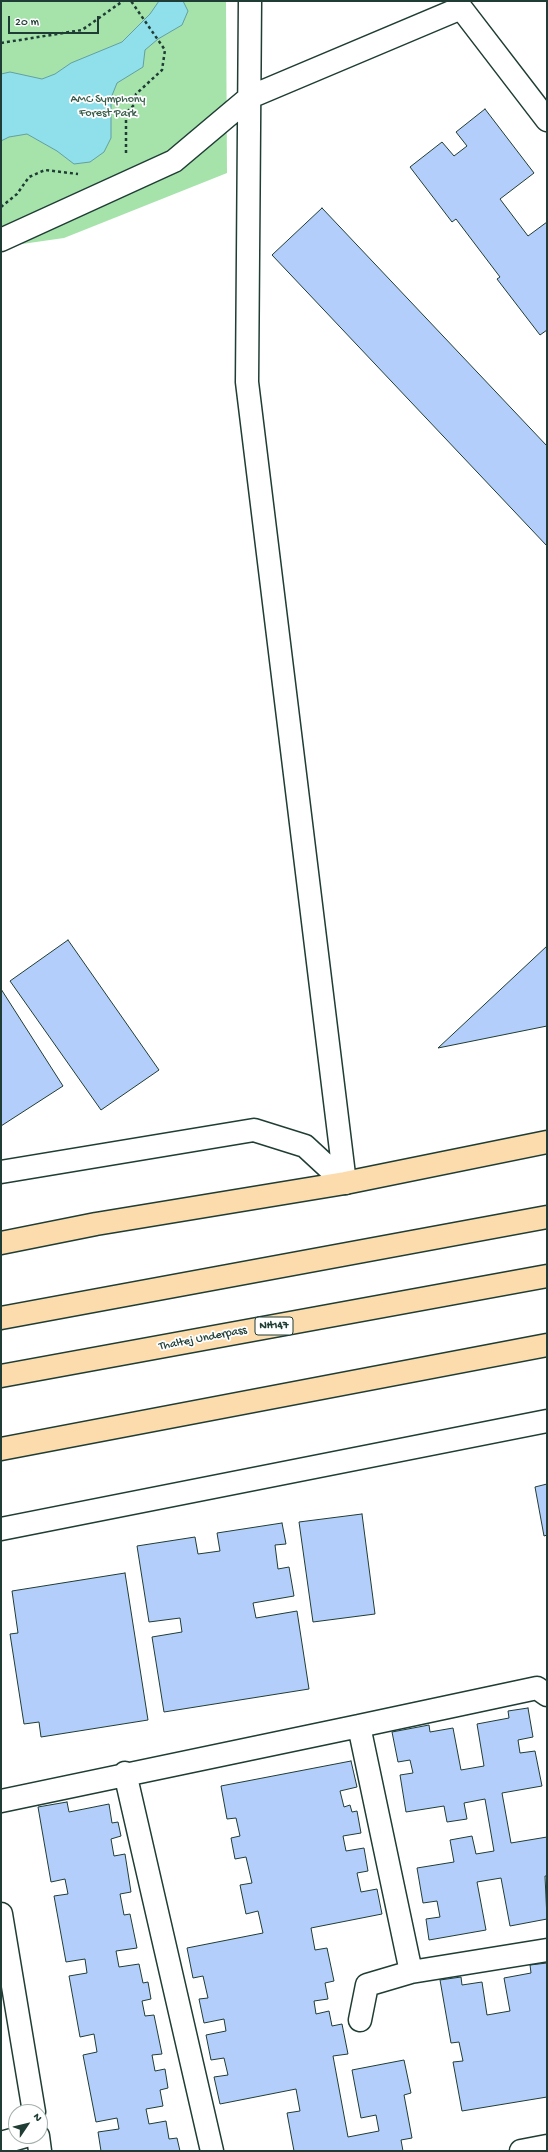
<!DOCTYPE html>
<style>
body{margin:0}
#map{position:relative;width:548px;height:2152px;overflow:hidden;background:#fff;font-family:"Gochi Hand",sans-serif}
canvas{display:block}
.frame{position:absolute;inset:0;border:2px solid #1f3d34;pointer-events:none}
.north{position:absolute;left:8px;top:2104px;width:40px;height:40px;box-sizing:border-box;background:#fff;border:1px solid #a5b1ae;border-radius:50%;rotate:55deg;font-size:11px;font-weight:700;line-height:16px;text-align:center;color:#1f3d34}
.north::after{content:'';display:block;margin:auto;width:14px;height:18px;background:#1f3d34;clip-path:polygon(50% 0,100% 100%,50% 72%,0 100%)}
.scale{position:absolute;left:8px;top:16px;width:91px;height:18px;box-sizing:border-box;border:2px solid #1f3d34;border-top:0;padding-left:5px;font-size:12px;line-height:14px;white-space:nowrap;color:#1f3d34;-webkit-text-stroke:3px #fff;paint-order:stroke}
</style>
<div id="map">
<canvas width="548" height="2152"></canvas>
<div class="frame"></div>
<div class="north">N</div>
<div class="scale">20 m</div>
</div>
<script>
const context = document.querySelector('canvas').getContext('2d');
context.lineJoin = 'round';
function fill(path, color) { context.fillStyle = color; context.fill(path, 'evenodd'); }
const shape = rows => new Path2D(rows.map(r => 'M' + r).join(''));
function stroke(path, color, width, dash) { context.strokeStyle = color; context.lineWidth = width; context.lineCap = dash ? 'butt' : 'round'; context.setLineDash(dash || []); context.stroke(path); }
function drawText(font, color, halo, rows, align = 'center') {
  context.font = font + ' "Gochi Hand",sans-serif'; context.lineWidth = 3.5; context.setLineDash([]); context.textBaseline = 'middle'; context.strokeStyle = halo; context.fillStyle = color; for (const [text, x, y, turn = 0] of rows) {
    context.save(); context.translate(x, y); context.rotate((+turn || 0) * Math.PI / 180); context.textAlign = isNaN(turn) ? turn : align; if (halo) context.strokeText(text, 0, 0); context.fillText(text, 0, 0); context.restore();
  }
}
fill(shape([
 [1,1,226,1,227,173,64,238,1,247]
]), '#a5e3ab');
const water = shape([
 [159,1,183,1,188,11,182,25,158,39,145,50,143,67,117,83,111,98,111,138,104,152,90,162,74,164,57,151,27,134,9,137,1,141,1,74,10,72,42,79,55,74,71,63,122,42,150,14,159,1]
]);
fill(water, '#90e0eb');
stroke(water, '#639fa2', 1);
const building = shape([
 [485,109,534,173,500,199,528,236,547,222,547,330,540,335,497,279,500,277,456,219,452,222,410,167,442,142,454,156,467,146,456,132,485,109],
 [322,208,547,446,547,546,272,255,322,208],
 [68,940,159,1070,101,1110,10,981,68,940],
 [547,946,547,1026,438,1048,547,946],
 [1,989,63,1086,1,1126,1,989],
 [547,1484,547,1535,544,1536,535,1487,547,1484],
 [362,1514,375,1614,313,1622,299,1522,362,1514],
 [282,1523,286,1544,275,1545,278,1569,289,1567,294,1596,253,1603,256,1618,297,1611,309,1689,164,1712,152,1637,182,1632,180,1618,149,1622,137,1546,195,1537,198,1554,220,1551,217,1533,282,1523],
 [125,1573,148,1720,41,1737,39,1722,24,1724,10,1634,18,1633,12,1591,125,1573],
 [528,1708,533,1737,518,1740,520,1753,535,1751,542,1786,502,1793,511,1843,547,1837,547,1876,545,1876,547,1919,510,1926,501,1878,477,1882,486,1930,429,1940,426,1919,440,1917,437,1901,423,1903,417,1868,454,1862,450,1840,472,1836,476,1854,494,1851,485,1799,464,1803,467,1819,447,1822,444,1806,406,1812,400,1775,413,1773,410,1760,398,1762,392,1732,429,1725,430,1732,453,1728,461,1770,484,1766,477,1724,509,1718,508,1711,528,1708],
 [351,1761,357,1787,340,1791,344,1807,350,1805,352,1812,357,1811,361,1833,343,1836,346,1851,364,1848,368,1871,357,1873,361,1892,377,1889,382,1914,311,1928,315,1950,327,1948,334,1981,325,1983,328,1999,314,2001,316,2014,329,2011,332,2026,342,2024,348,2054,333,2056,348,2137,379,2131,376,2115,361,2118,352,2070,404,2060,411,2093,404,2095,412,2138,401,2140,403,2151,294,2151,287,2113,300,2111,296,2089,220,2104,214,2077,228,2075,224,2058,211,2060,206,2035,226,2031,224,2019,204,2023,199,1999,208,1998,203,1976,193,1978,187,1948,263,1933,258,1911,246,1914,240,1885,252,1883,246,1857,235,1859,231,1838,240,1836,236,1818,227,1819,221,1786,351,1761],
 [67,1802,69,1812,109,1804,112,1823,118,1822,121,1836,111,1839,114,1856,125,1854,131,1892,120,1894,124,1915,130,1914,137,1948,116,1951,119,1967,139,1964,143,1983,148,1982,151,1999,142,2001,145,2016,154,2015,162,2054,152,2055,155,2071,165,2069,168,2088,160,2090,163,2106,146,2109,149,2124,166,2121,169,2139,177,2138,180,2151,101,2151,98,2132,119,2129,117,2118,96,2122,83,2055,97,2052,94,2034,80,2037,69,1976,87,1973,85,1959,66,1962,54,1896,68,1894,65,1879,51,1882,38,1807,67,1802],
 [547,1963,547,2097,462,2111,453,2062,463,2061,459,2042,451,2043,440,1980,461,1977,462,1985,482,1982,487,2015,510,2011,504,1978,531,1973,530,1965,547,1963]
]);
fill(building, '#b4cefb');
stroke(building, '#1f3d34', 1);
const minor = shape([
 [250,1,247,382,345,1183],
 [1,240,174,161,250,97,461,8,547,120],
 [1,1172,254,1130,305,1146,345,1183],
 [1,1529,547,1421],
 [359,1726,537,1688,547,1695],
 [125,1773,212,2151],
 [1,1801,359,1726,411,1972,547,1950],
 [1,1914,34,2112],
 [360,2020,367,1985,411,1972],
 [38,2136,40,2151],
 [1,2143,26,2136],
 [521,2151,547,2146]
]);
const major = shape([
 [1,1243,96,1224,345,1183,547,1142],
 [1,1449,547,1345]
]);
const highway = shape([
 [1,1318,547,1217],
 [1,1376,547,1276]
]);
stroke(minor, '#1f3d34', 25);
stroke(major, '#1f3d34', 25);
stroke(highway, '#1f3d34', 25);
stroke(shape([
 [1,43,82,30,123,1],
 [126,153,126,113,134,105,136,94,162,70,165,50,131,1],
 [1,207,17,194,29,177,45,170,78,174]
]), '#1f3d34', 2.5, [3, 3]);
stroke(minor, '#fff', 22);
stroke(major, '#fcdcac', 22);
stroke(highway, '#fcdcac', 22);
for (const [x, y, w] of [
 [274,1326,38]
]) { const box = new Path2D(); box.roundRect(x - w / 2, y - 9, w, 18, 3); context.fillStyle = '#fff'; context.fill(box); stroke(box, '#1f3d34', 1); }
drawText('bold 11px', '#1f3d34', null, [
 ["NH147",274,1326]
]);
drawText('12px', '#3a5e4c', '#fff', [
 ["AMC Symphony",108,100],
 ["Forest Park",108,114]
]);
drawText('12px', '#1f3d34', '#fff', [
 ["Thaltej Underpass",203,1339,-11]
]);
</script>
